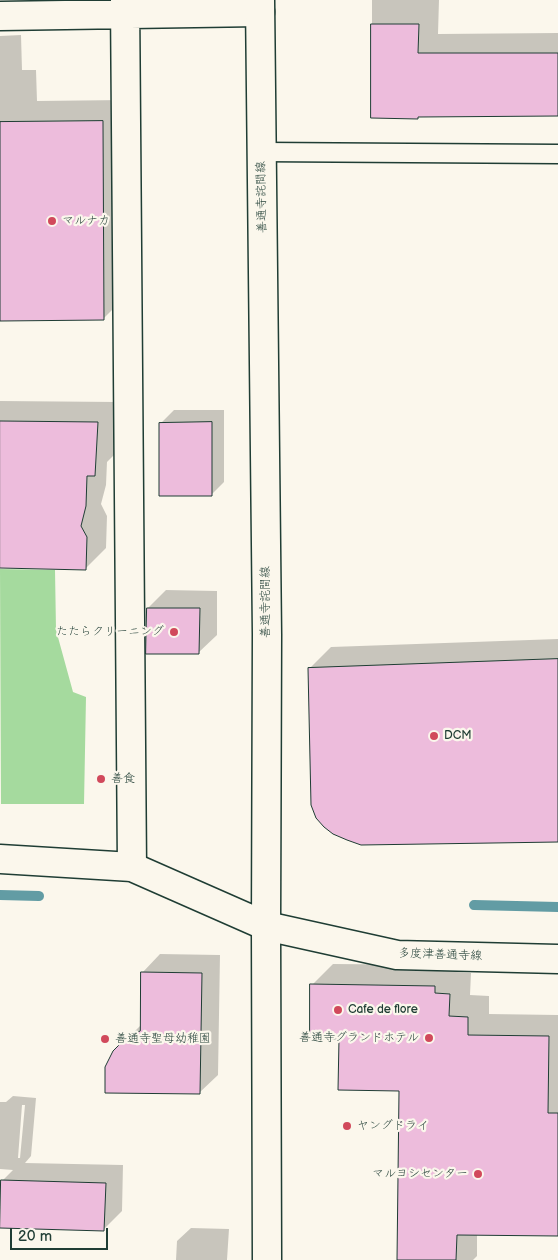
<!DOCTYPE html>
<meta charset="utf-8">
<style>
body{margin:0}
#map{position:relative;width:558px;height:1260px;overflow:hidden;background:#fbf7ec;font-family:"Balsamiq Sans",sans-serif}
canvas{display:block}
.scale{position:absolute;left:10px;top:1228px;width:98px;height:22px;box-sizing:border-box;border:2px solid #1f3d34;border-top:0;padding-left:6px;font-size:15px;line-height:18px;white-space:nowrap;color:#1f3d34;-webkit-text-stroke:4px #fbf7ec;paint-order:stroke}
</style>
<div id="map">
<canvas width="558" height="1260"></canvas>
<div class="scale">20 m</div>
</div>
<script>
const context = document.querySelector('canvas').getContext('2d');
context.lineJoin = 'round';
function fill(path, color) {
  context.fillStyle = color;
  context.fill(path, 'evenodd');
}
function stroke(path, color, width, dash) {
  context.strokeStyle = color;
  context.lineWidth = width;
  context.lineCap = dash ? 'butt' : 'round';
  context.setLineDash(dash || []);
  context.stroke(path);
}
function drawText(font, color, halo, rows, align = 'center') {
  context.font = font + ' "Balsamiq Sans","Klee One",sans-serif';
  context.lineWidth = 4.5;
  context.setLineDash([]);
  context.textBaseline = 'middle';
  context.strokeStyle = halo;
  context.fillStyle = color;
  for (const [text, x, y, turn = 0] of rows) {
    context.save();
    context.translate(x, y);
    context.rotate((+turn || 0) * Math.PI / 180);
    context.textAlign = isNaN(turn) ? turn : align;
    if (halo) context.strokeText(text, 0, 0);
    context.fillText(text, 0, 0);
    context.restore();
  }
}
fill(new Path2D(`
 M 0,569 L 55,570 L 56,630 L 73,692 L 86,697 L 84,804 L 1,804 Z`), '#a5da9e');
fill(new Path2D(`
 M 372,0 L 439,0 L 438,34 L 558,33 L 558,115 L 372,117 Z
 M 21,35 L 22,70 L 36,70 L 37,101 L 123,100 L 124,298 L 103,319 L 0,319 L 0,36 Z
 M 0,401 L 118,402 L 115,454 L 107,462 L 106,485 L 101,504 L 107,516 L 106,548 L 85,569 L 0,567 Z
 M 174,410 L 224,410 L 224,482 L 211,495 L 161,423 Z
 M 166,590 L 217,591 L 217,635 L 198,653 L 148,608 Z
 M 558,639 L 558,841 L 309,669 L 331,647 Z
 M 160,954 L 220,955 L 218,1075 L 199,1093 L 114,1052 L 141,1025 L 142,973 Z
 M 333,964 L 456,965 L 456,972 L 471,973 L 470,995 L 489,996 L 489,1014 L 558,1015 L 558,1234 L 477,1234 L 477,1256 L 473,1260 L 398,1260 L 400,1089 L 340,1038 L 312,985 Z
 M 13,1096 L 36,1098 L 31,1156 L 25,1163 L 123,1165 L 122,1211 L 104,1229 L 2,1181 L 13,1170 L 0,1169 L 0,1102 L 6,1102 ZM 22,1105 L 25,1105 L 20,1158 L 18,1158 Z
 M 191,1228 L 229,1229 L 227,1260 L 176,1260 L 177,1241 Z`), '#0003');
stroke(new Path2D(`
 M 0,895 L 39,896
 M 474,905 L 558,907`), '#629ca4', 10);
const building = new Path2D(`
 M 371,24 L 419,24 L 418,53 L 558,53 L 558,116 L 418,117 L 418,119 L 371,118 Z
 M 103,121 L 104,320 L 0,321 L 0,122 Z
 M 0,421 L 98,422 L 95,476 L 87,476 L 86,506 L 81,526 L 87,537 L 86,570 L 0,568 Z
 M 212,422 L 212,496 L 159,496 L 159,423 Z
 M 147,608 L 200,608 L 199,654 L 146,654 Z
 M 558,659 L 558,842 L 361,845 L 347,840 L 333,834 L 324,827 L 316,818 L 311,805 L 308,668 Z
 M 141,972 L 202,973 L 200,1094 L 105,1093 L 105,1067 L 113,1051 L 124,1040 L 140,1031 Z
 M 310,984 L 435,986 L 435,993 L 450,994 L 449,1016 L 468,1017 L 468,1035 L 549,1036 L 548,1113 L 558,1113 L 558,1236 L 457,1235 L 456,1260 L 397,1260 L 399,1091 L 338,1090 L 339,1039 L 310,1039 Z
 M 1,1180 L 106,1183 L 104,1231 L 0,1228 Z`);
fill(building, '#edbcdc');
stroke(building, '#1f3d34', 1);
const service = new Path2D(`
 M 262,152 L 558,154`);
const minor = new Path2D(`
 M 125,0 L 132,867
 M 0,16 L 260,12`);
const tertiary = new Path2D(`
 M 266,926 L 267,1260`);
const secondary = new Path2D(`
 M 266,926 L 397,955 L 558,959`);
const primary = new Path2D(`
 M 0,859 L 132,867 L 266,926 L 267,634 L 260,0`);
stroke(service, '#1f3d34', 21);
stroke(minor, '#1f3d34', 31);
stroke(tertiary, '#1f3d34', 31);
stroke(secondary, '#1f3d34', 31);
stroke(primary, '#1f3d34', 31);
stroke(service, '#fbf7ec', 18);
stroke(minor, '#fbf7ec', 28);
stroke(tertiary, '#fbf7ec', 28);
stroke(secondary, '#fbf7ec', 28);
stroke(primary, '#fbf7ec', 28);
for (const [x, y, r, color] of [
 [52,221,5,"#d1495b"],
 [174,632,5,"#d1495b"],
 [434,736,5,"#d1495b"],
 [101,779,5,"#d1495b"],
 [338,1010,5,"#d1495b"],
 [429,1038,5,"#d1495b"],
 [105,1039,5,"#d1495b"],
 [347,1126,5,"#d1495b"],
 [478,1174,5,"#d1495b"]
]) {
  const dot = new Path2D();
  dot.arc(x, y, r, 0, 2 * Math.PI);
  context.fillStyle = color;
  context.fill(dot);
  stroke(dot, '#fbf7ec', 2);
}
drawText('12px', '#1f3d34', '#fbf7ec', [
 ["善通寺詫間線",262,197,-91],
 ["善通寺詫間線",266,602,-90],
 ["多度津善通寺線",440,955,2]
]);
drawText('12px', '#1f3d34', '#fbf7ec', [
 ["マルナカ",62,221],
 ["たたらクリーニング",164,632,"right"],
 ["DCM",444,736],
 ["善食",111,779],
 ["Cafe de flore",348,1010],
 ["善通寺グランドホテル",419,1038,"right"],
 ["善通寺聖母幼稚園",115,1039],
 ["ヤングドライ",357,1126],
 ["マルヨシセンター",468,1174,"right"]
], 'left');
</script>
